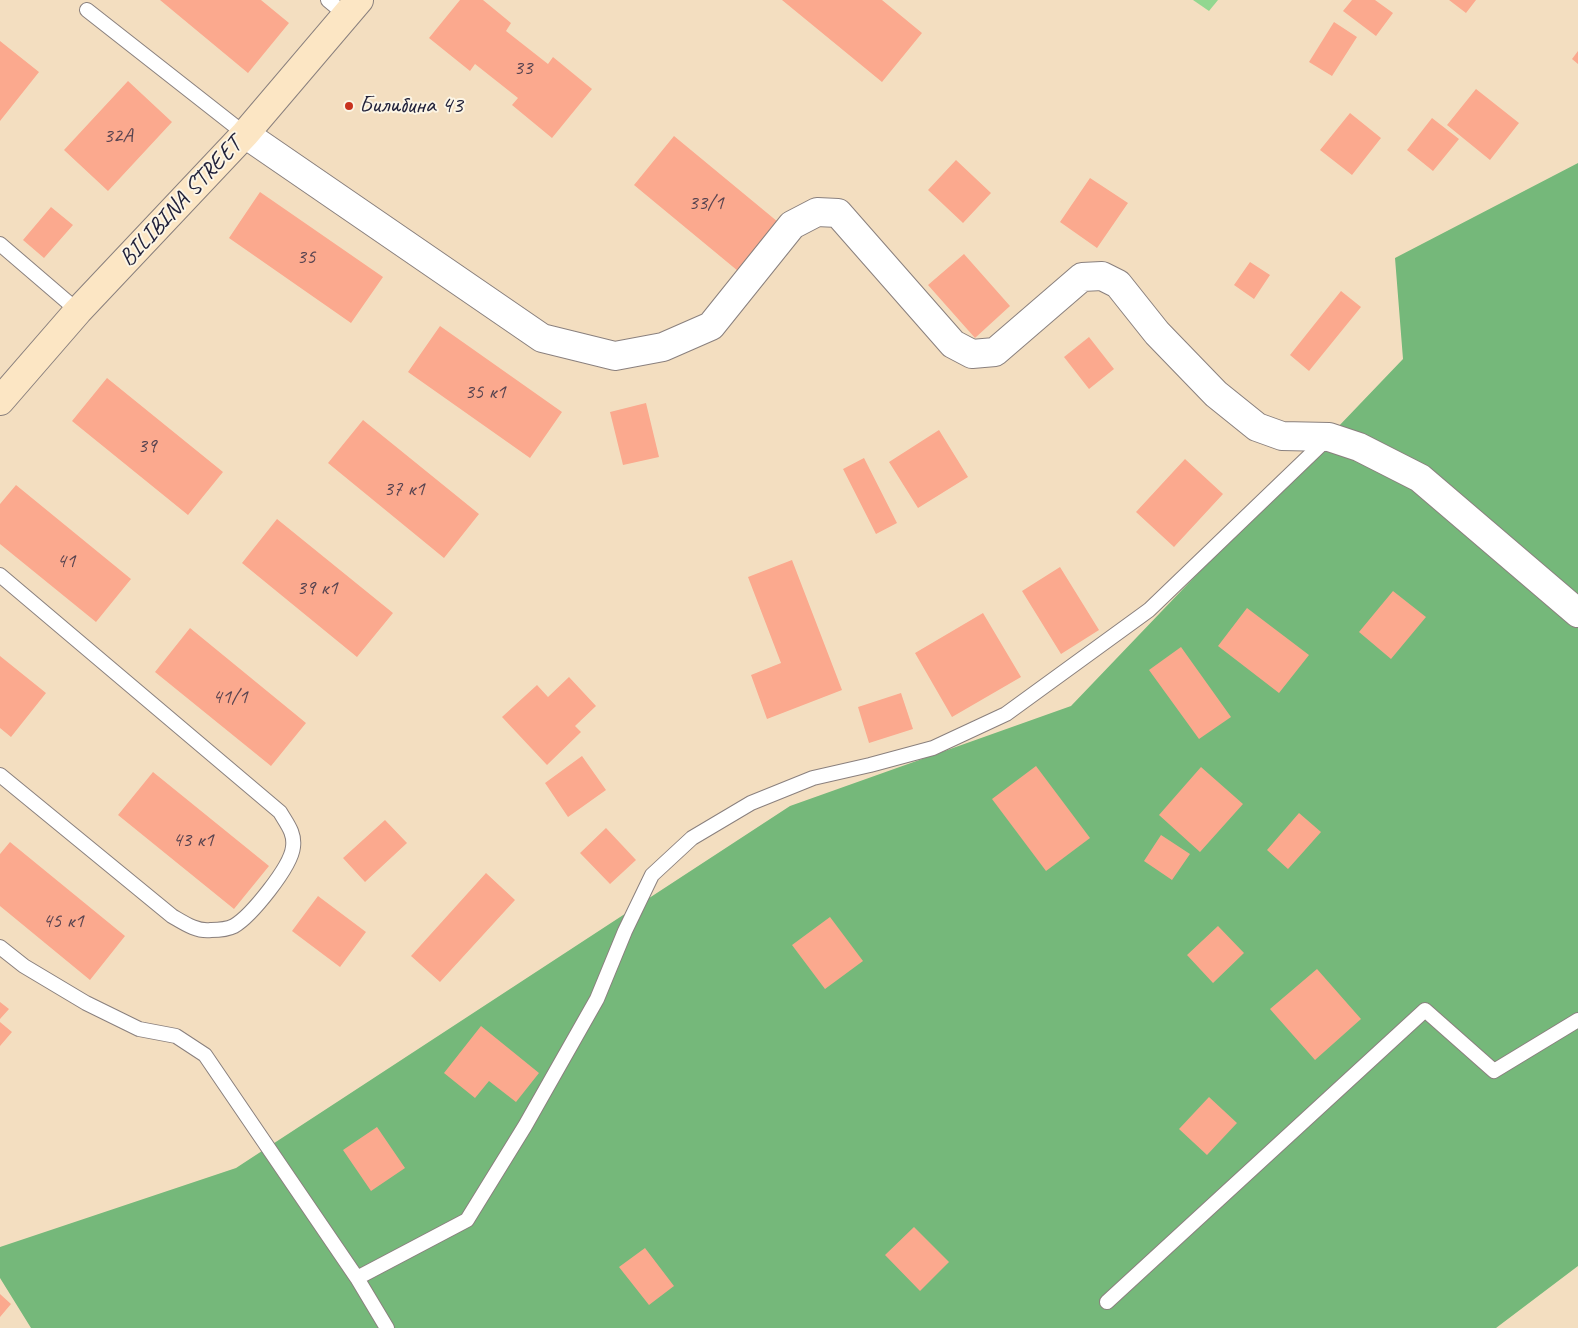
<!DOCTYPE html>
<meta charset="utf-8">
<style>
body{margin:0}
canvas{display:block;background:#f3dec0}
</style>
<canvas width="1578" height="1328"></canvas>
<script>
const context = document.querySelector('canvas').getContext('2d');
context.lineJoin = 'round';
function fill(path, color) {
  context.fillStyle = color;
  context.fill(path, 'evenodd');
}
function stroke(path, color, width, dash) {
  context.strokeStyle = color;
  context.lineWidth = width;
  context.lineCap = dash ? 'butt' : 'round';
  context.setLineDash(dash || []);
  context.stroke(path);
}
function drawText(font, color, halo, rows, align = 'center') {
  context.font = font + ' Caveat,sans-serif';
  context.lineWidth = 4;
  context.setLineDash([]);
  context.textBaseline = 'middle';
  context.strokeStyle = halo;
  context.fillStyle = color;
  for (const [text, x, y, turn = 0] of rows) {
    context.save();
    context.translate(x, y);
    context.rotate((+turn || 0) * Math.PI / 180);
    context.textAlign = isNaN(turn) ? turn : align;
    if (halo) context.strokeText(text, 0, 0);
    context.fillText(text, 0, 0);
    context.restore();
  }
}
fill(new Path2D(`
 M 1193,0 L 1218,0 L 1209,11 Z`), '#92d790');
fill(new Path2D(`
 M 1578,163 L 1578,1266 L 1496,1328 L 31,1328 L 0,1278 L 0,1247 L 236,1168 L 790,806 L 1071,706 L 1403,359 L 1395,258 Z`), '#75b87a');
fill(new Path2D(`
 M 160,0 L 261,0 L 289,23 L 248,73 Z
 M 460,0 L 483,0 L 511,23 L 506,31 L 548,64 L 553,57 L 592,89 L 552,138 L 512,105 L 518,98 L 475,64 L 470,71 L 429,38 Z
 M 782,0 L 882,0 L 922,33 L 882,82 Z
 M 1352,0 L 1375,0 L 1393,13 L 1376,36 L 1343,11 Z
 M 1449,0 L 1476,0 L 1466,13 Z
 M 1334,22 L 1357,37 L 1332,76 L 1309,62 Z
 M 0,41 L 39,72 L 0,121 Z
 M 1578,51 L 1578,64 L 1572,59 Z
 M 128,81 L 172,122 L 108,191 L 64,150 Z
 M 1476,89 L 1519,123 L 1490,160 L 1447,125 Z
 M 1350,113 L 1381,138 L 1352,175 L 1320,150 Z
 M 1432,118 L 1459,139 L 1433,171 L 1407,150 Z
 M 674,136 L 778,222 L 738,271 L 634,185 Z
 M 956,160 L 991,193 L 963,223 L 928,190 Z
 M 1090,178 L 1128,203 L 1097,248 L 1060,222 Z
 M 260,192 L 383,277 L 351,323 L 229,238 Z
 M 51,207 L 73,225 L 44,258 L 23,240 Z
 M 964,254 L 1010,306 L 975,338 L 928,285 Z
 M 1250,262 L 1270,275 L 1254,299 L 1234,285 Z
 M 1341,291 L 1361,307 L 1309,371 L 1290,355 Z
 M 440,326 L 562,412 L 530,458 L 408,372 Z
 M 1089,337 L 1114,369 L 1089,389 L 1064,357 Z
 M 107,378 L 223,472 L 188,515 L 72,421 Z
 M 646,403 L 659,457 L 623,465 L 610,412 Z
 M 363,420 L 479,514 L 444,558 L 328,463 Z
 M 939,430 L 968,477 L 918,508 L 889,462 Z
 M 864,458 L 897,523 L 876,534 L 843,469 Z
 M 1185,459 L 1223,494 L 1174,547 L 1136,512 Z
 M 16,485 L 131,579 L 96,622 L 0,544 L 0,504 Z
 M 277,519 L 393,613 L 357,657 L 242,563 Z
 M 792,560 L 842,690 L 767,719 L 751,675 L 781,663 L 748,577 Z
 M 1060,567 L 1099,630 L 1061,654 L 1022,591 Z
 M 1393,591 L 1426,617 L 1391,659 L 1359,632 Z
 M 1247,608 L 1309,655 L 1279,693 L 1218,646 Z
 M 983,613 L 1021,677 L 952,717 L 915,653 Z
 M 190,628 L 306,723 L 271,766 L 155,672 Z
 M 1181,647 L 1231,717 L 1199,739 L 1149,670 Z
 M 0,656 L 46,693 L 11,737 L 0,728 Z
 M 569,677 L 596,706 L 575,726 L 581,732 L 547,765 L 502,717 L 537,685 L 548,697 Z
 M 901,693 L 913,729 L 869,743 L 858,707 Z
 M 582,756 L 606,790 L 568,817 L 545,783 Z
 M 1036,766 L 1090,838 L 1046,871 L 992,799 Z
 M 1201,767 L 1243,804 L 1200,852 L 1159,815 Z
 M 153,772 L 269,866 L 234,909 L 118,815 Z
 M 1299,813 L 1321,832 L 1288,869 L 1267,850 Z
 M 385,820 L 407,843 L 365,882 L 343,858 Z
 M 606,828 L 636,860 L 610,884 L 580,853 Z
 M 1161,835 L 1190,854 L 1172,880 L 1144,861 Z
 M 10,842 L 125,936 L 90,980 L 0,906 L 0,854 Z
 M 486,873 L 515,900 L 440,982 L 411,956 Z
 M 318,896 L 366,932 L 340,967 L 292,931 Z
 M 830,917 L 863,961 L 825,989 L 792,945 Z
 M 1218,926 L 1244,953 L 1213,983 L 1187,955 Z
 M 1317,969 L 1361,1019 L 1315,1060 L 1270,1009 Z
 M 0,1002 L 9,1009 L 0,1019 Z
 M 0,1022 L 12,1032 L 0,1046 Z
 M 481,1026 L 539,1073 L 516,1102 L 489,1081 L 475,1098 L 444,1073 Z
 M 1209,1097 L 1237,1123 L 1207,1155 L 1179,1129 Z
 M 377,1127 L 405,1168 L 371,1191 L 343,1150 Z
 M 914,1227 L 949,1262 L 920,1291 L 885,1255 Z
 M 645,1248 L 674,1286 L 649,1305 L 619,1267 Z
 M 0,1294 L 11,1304 L 0,1317 Z`), '#fba98e');
const service = new Path2D(`
 M 328,0 L 346,15
 M 87,10 L 245,134
 M 0,244 L 78,311
 M 0,575 L 280,812 C 287,824 295,833 293,847 C 291,867 251,916 234,926 C 228,929 217,930 211,930 C 197,932 184,923 172,916 L 0,775
 M 0,947 L 24,966 L 86,1003 L 139,1029 L 176,1036 L 205,1055 L 357,1278 L 387,1328
 M 357,1278 L 467,1220 L 525,1126 L 597,999 L 625,931 L 652,875 L 692,838 L 751,803 L 813,778 L 870,765 L 933,748 L 1006,714 L 1149,610 L 1329,437
 M 1107,1302 L 1425,1010 L 1494,1071 L 1578,1020`);
const minor = new Path2D(`
 M 245,134 L 542,338 L 615,356 L 663,347 L 711,326 L 792,225 L 817,212 L 838,213 L 953,344 L 972,354 L 995,352 L 1082,277 L 1102,276 L 1118,284 L 1157,333 L 1216,394 L 1257,427 L 1282,436 L 1329,437 L 1359,447 L 1420,478 L 1578,613`);
const secondary = new Path2D(`
 M 0,401 L 78,311 L 245,134 L 359,0`);
stroke(service, '#8a807e', 16);
stroke(minor, '#8a807e', 30);
stroke(secondary, '#8a807e', 30);
stroke(service, '#fff', 14);
stroke(minor, '#fff', 28);
stroke(secondary, '#fce6c4', 28);
for (const [x, y, r, color] of [
 [349,106,5,"#c8321e"]
]) {
  const dot = new Path2D();
  dot.arc(x, y, r, 0, 2 * Math.PI);
  context.fillStyle = color;
  context.fill(dot);
  stroke(dot, '#fcf5e5', 2);
}
drawText('21px', '#584450', null, [
 ["33",523,68],
 ["32А",118,136],
 ["33/1",706,203],
 ["35",306,257],
 ["35 к1",485,392],
 ["39",147,446],
 ["37 к1",404,489],
 ["41",66,561],
 ["39 к1",317,588],
 ["41/1",230,697],
 ["43 к1",193,840],
 ["45 к1",63,921]
]);
drawText('24px', '#22223b', '#fcf5e5', [
 ["Билибина 43",359,106]
], 'left');
drawText('24px', '#22223b', '#fcf5e5', [
 ["BILIBINA STREET",181,202,-47]
]);
</script>
